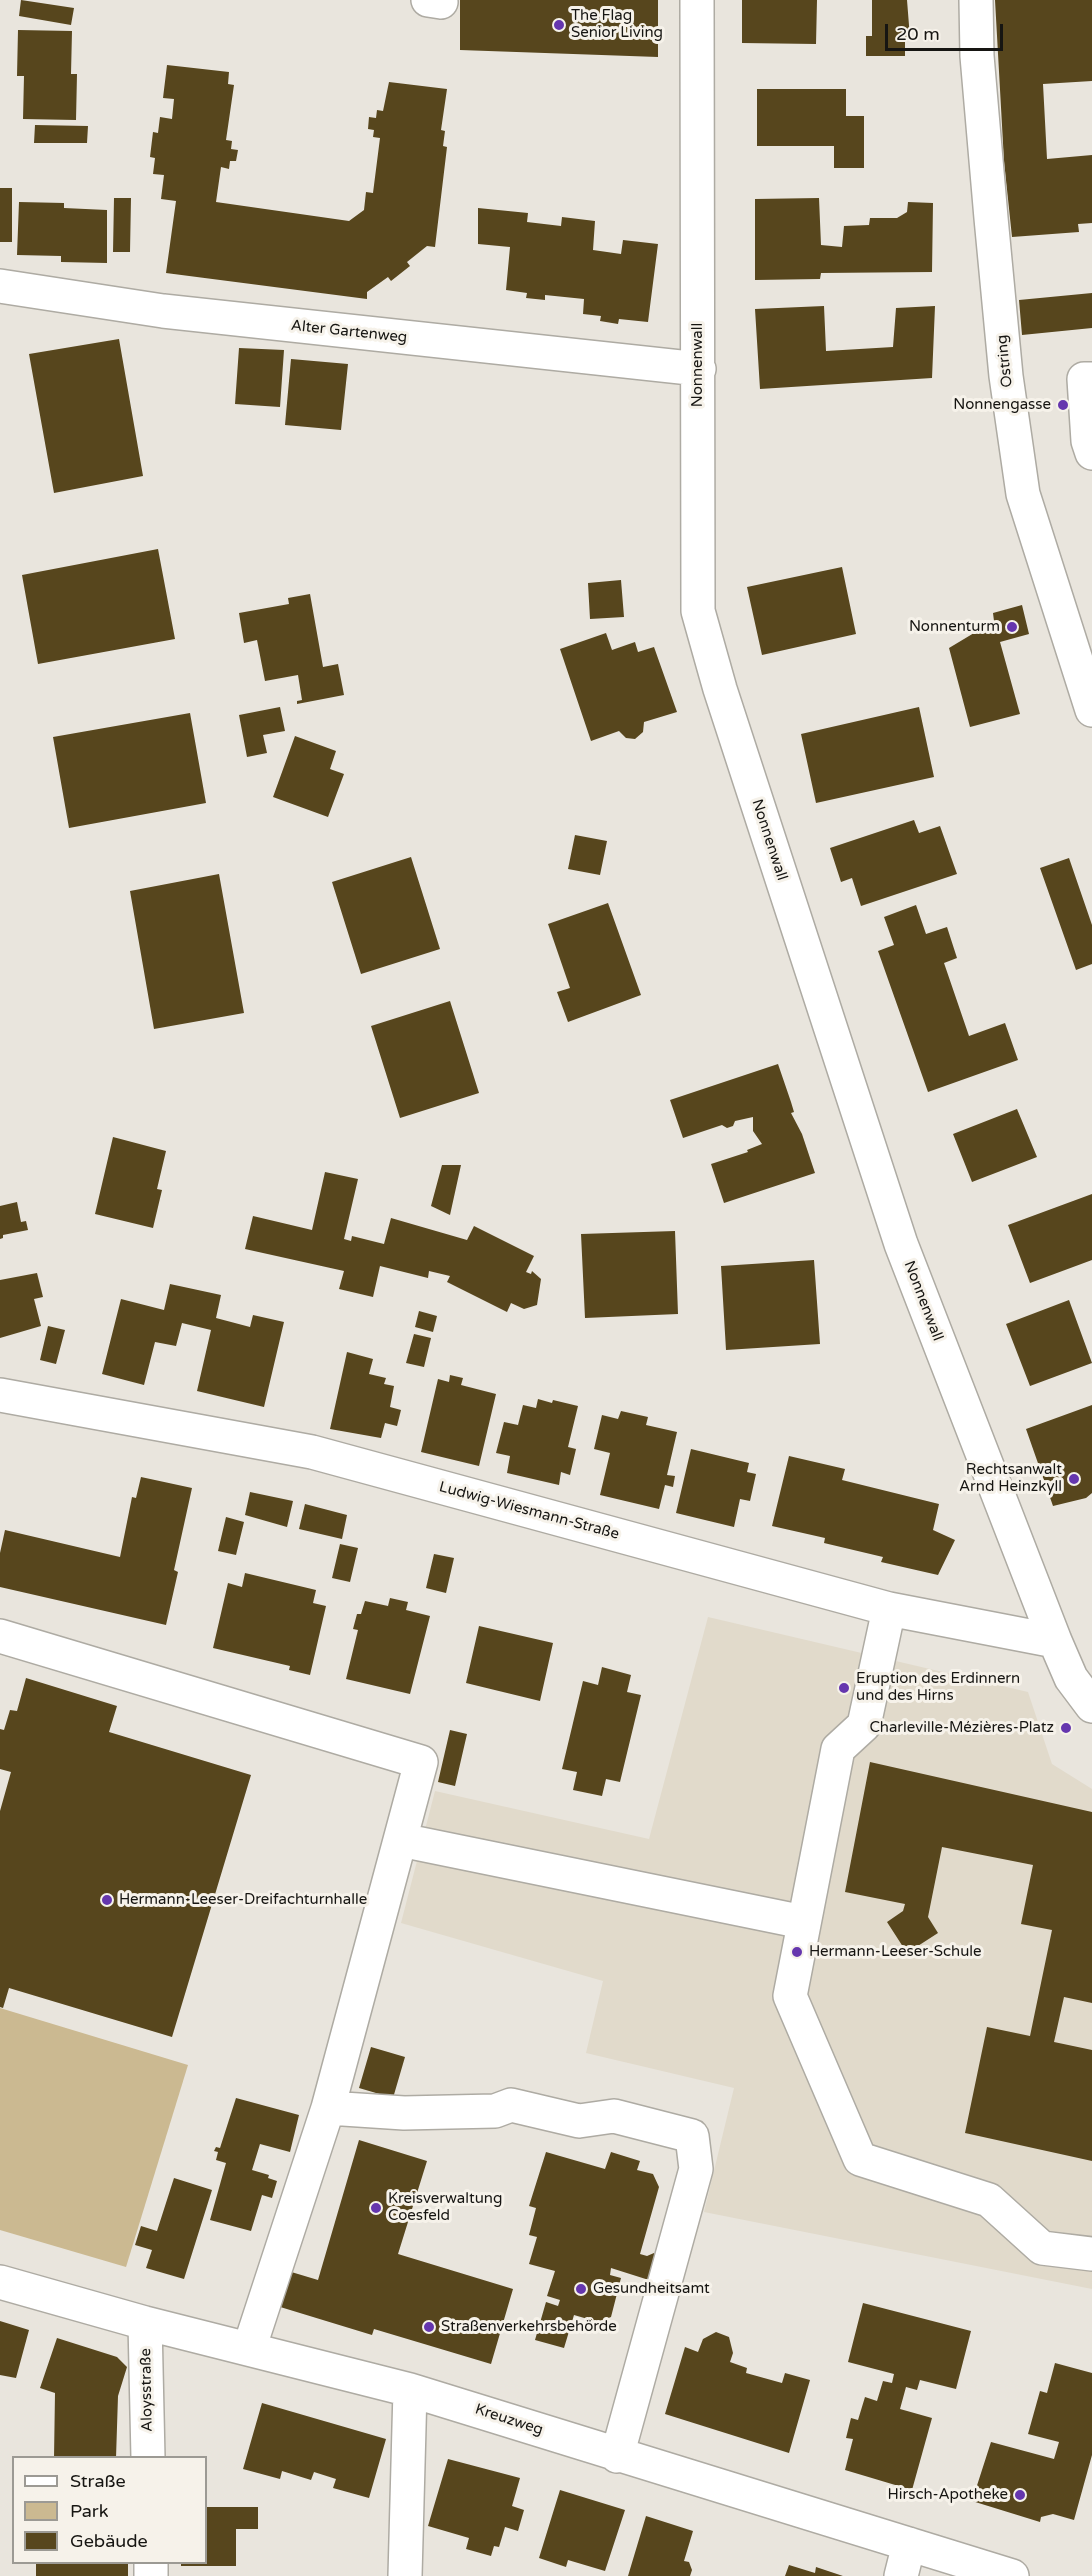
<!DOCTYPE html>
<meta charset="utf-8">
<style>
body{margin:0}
#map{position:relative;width:1092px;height:2576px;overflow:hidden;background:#e9e5dd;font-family:"Varela Round",sans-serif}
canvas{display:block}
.legend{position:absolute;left:12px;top:2456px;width:195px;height:108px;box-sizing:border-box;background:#f6f2ea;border:2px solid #9c9a94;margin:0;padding:8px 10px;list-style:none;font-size:18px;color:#161512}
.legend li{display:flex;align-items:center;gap:12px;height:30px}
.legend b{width:30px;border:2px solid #9c9a94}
.scale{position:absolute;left:885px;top:24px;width:118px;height:27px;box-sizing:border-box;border:3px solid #161512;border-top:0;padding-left:8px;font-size:18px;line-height:21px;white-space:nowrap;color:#161512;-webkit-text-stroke:4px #f6f2ea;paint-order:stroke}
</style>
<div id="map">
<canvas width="1092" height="2576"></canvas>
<ul class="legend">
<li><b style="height:8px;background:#fff"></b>Straße</li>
<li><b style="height:16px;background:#cbb991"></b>Park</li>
<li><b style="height:16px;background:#57461d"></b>Gebäude</li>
</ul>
<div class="scale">20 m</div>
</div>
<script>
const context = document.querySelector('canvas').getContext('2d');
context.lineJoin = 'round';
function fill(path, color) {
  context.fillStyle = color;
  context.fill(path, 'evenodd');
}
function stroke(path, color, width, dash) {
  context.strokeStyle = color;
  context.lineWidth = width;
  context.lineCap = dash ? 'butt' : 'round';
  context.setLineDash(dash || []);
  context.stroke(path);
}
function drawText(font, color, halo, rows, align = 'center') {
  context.font = font + ' "Varela Round",sans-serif';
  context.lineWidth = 6;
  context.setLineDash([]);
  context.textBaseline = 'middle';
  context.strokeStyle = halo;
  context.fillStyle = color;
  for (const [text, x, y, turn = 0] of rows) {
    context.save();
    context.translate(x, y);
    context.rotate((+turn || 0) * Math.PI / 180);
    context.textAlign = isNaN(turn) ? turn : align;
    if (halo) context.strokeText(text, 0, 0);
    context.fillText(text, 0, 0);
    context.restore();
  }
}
fill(new Path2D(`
 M 708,1617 L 1028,1692 L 1052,1764 L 1092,1789 L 1092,2289 L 704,2212 L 734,2088 L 586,2053 L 603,1981 L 401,1923 L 435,1791 L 649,1839 Z`), '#e1dacb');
fill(new Path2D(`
 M 0,2008 L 188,2065 L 126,2267 L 0,2230 Z`), '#cbb991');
fill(new Path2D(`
 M 21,0 L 74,8 L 71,25 L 19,16 Z
 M 460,0 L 658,0 L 658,57 L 460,50 Z
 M 742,0 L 817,0 L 816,44 L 742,43 Z
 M 872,0 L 907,0 L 910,38 L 905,38 L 905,56 L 866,56 L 866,36 L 872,36 Z
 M 995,0 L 1092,0 L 1092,81 L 1043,84 L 1047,159 L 1092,155 L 1092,223 L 1078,224 L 1079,232 L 1012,237 L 1004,161 Z
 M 18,30 L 72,31 L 71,74 L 77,74 L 76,120 L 23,119 L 24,76 L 17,76 Z
 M 167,65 L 229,72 L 228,84 L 234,85 L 226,140 L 232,141 L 231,149 L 238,150 L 236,161 L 230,161 L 229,169 L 221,167 L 216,202 L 349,221 L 364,210 L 366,192 L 373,193 L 380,138 L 373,137 L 374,130 L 368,129 L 369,117 L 376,118 L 377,110 L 383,111 L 389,82 L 447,89 L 441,130 L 445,131 L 443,146 L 447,147 L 435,247 L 427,246 L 407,262 L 410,266 L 391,281 L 388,277 L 367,292 L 367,299 L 166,273 L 176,201 L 161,199 L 164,175 L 153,174 L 155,158 L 150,157 L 153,132 L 158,133 L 160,117 L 172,119 L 174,99 L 163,98 Z
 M 757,89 L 846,89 L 846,116 L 864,116 L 864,168 L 834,168 L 834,146 L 757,146 Z
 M 35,125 L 88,126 L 87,143 L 34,143 Z
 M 0,188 L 12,188 L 12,242 L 0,242 Z
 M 114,198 L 131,198 L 130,252 L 113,252 Z
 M 819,198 L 821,245 L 842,247 L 844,226 L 869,225 L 870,218 L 897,218 L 907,212 L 908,202 L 933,203 L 932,272 L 821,273 L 820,279 L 755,280 L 755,199 Z
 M 19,202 L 64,203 L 64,208 L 107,210 L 107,263 L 61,262 L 61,256 L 17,255 Z
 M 478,208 L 528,213 L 527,222 L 561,226 L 562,217 L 595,221 L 593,250 L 621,254 L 623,240 L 658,244 L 648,322 L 619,319 L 618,324 L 600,321 L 601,316 L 583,314 L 584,299 L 545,295 L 545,300 L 526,298 L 527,293 L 506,290 L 510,247 L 478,244 Z
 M 1092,293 L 1092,328 L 1022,335 L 1019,300 Z
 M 824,306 L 826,351 L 893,347 L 896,308 L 935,306 L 932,378 L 760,389 L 755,309 Z
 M 119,339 L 143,476 L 54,493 L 29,354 Z
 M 239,348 L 284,350 L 280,407 L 235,404 Z
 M 291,359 L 348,364 L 341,430 L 285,425 Z
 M 158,549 L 175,639 L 38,664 L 22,575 Z
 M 842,567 L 856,634 L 762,655 L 747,587 Z
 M 621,580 L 624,617 L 590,619 L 588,583 Z
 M 310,594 L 323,667 L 338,664 L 344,695 L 297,704 L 297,701 L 302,700 L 298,675 L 265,681 L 257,640 L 244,643 L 239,613 L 289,604 L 288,598 Z
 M 1022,605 L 1029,634 L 1000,642 L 1020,714 L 970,727 L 949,648 L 994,621 L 993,613 Z
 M 606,633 L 612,650 L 635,642 L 638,652 L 654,647 L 677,712 L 644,722 L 643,732 L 635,739 L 626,738 L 619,731 L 591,741 L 560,649 Z
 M 280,707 L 285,731 L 263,735 L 267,753 L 247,757 L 239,715 Z
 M 919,707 L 934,777 L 816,803 L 801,734 Z
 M 190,713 L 206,803 L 69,828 L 53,737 Z
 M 295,736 L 336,751 L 330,769 L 344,774 L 328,817 L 273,797 Z
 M 914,820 L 919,833 L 940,826 L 957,874 L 861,906 L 852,878 L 841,882 L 830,848 Z
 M 575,835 L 607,841 L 600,875 L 568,869 Z
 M 411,857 L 440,949 L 361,974 L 332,882 Z
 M 1069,858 L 1092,925 L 1092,964 L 1076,970 L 1040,868 Z
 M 219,874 L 244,1013 L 154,1029 L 130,891 Z
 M 608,903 L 641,995 L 568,1022 L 557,992 L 570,988 L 548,924 Z
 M 916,905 L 926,934 L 947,927 L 957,958 L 944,963 L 969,1036 L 1005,1023 L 1018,1060 L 928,1092 L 878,951 L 894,945 L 884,917 Z
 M 450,1001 L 479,1093 L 400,1118 L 371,1026 Z
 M 778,1064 L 791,1102 L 794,1112 L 791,1113 L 802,1134 L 815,1173 L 724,1203 L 711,1164 L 748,1152 L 747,1150 L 762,1144 L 753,1131 L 753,1117 L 735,1121 L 733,1126 L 727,1128 L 722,1125 L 683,1138 L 670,1100 Z
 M 1017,1109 L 1037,1157 L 972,1182 L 953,1134 Z
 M 113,1137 L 166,1151 L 157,1189 L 162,1190 L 153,1228 L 95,1214 Z
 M 442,1165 L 461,1165 L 450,1215 L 431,1206 Z
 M 325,1172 L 358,1179 L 344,1239 L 351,1241 L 352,1236 L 384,1244 L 391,1218 L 467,1240 L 474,1226 L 534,1256 L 526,1272 L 531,1274 L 532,1271 L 541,1279 L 537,1305 L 524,1309 L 511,1303 L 507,1312 L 447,1282 L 450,1276 L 429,1271 L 428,1278 L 380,1266 L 373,1297 L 339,1289 L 344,1271 L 245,1249 L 253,1216 L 312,1230 Z
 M 1092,1194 L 1092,1260 L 1030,1283 L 1008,1225 Z
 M 17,1202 L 21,1222 L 26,1221 L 28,1230 L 3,1235 L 3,1238 L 0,1239 L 0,1206 Z
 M 675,1231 L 678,1314 L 585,1318 L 581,1234 Z
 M 814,1260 L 820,1344 L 726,1350 L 721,1266 Z
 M 37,1273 L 43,1297 L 34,1299 L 41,1326 L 0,1338 L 0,1280 Z
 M 170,1284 L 221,1295 L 216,1318 L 250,1327 L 253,1315 L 284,1322 L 264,1407 L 197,1391 L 211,1330 L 182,1323 L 176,1346 L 155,1342 L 144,1385 L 102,1374 L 121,1299 L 164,1310 Z
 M 1069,1300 L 1092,1363 L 1030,1386 L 1006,1324 Z
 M 419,1311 L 437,1316 L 433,1332 L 415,1327 Z
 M 48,1326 L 65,1330 L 56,1364 L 40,1360 Z
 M 414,1334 L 431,1338 L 424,1367 L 406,1363 Z
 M 347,1352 L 373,1359 L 369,1374 L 386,1378 L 384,1384 L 394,1386 L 390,1407 L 401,1410 L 397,1426 L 385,1423 L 381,1438 L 330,1429 Z
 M 450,1375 L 463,1378 L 461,1385 L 496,1394 L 479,1466 L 421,1452 L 438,1379 L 449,1382 Z
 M 538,1399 L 552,1403 L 553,1400 L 578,1406 L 568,1447 L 576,1449 L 570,1475 L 561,1472 L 559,1485 L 507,1473 L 510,1456 L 496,1453 L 504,1422 L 518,1425 L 523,1405 L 536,1408 Z
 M 1092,1405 L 1092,1493 L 1086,1498 L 1053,1506 L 1026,1429 Z
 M 621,1411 L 648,1417 L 646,1425 L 677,1432 L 667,1475 L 675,1476 L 673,1487 L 665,1485 L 659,1509 L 600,1495 L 610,1453 L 594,1449 L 602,1415 L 618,1419 Z
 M 691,1449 L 749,1463 L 747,1472 L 756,1474 L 750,1501 L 740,1499 L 734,1527 L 676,1513 Z
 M 789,1456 L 845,1469 L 842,1480 L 939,1504 L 933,1530 L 955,1540 L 938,1575 L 881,1562 L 883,1557 L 824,1543 L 825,1538 L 772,1526 Z
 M 141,1477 L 192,1488 L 174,1570 L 178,1572 L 166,1625 L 0,1587 L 0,1553 L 5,1530 L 120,1557 L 132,1497 L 136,1498 Z
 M 250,1492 L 293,1501 L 287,1527 L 245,1515 Z
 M 305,1504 L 347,1515 L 342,1539 L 299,1529 Z
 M 226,1517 L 244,1522 L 236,1555 L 218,1551 Z
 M 340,1544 L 358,1548 L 350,1582 L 332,1578 Z
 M 434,1554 L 454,1558 L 446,1593 L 426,1588 Z
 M 245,1573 L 316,1590 L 313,1603 L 326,1606 L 310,1675 L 289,1670 L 290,1666 L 213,1648 L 228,1583 L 242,1587 Z
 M 390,1598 L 408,1602 L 406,1610 L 430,1616 L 410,1694 L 346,1679 L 358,1630 L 353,1629 L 357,1614 L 361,1614 L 365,1601 L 388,1606 Z
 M 479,1626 L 553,1643 L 540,1701 L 466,1683 Z
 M 602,1667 L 631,1675 L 627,1692 L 641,1695 L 620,1782 L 606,1779 L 602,1796 L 573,1790 L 577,1772 L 562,1769 L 583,1681 L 598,1685 Z
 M 26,1678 L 117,1706 L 109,1732 L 251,1775 L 172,2037 L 9,1988 L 3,2008 L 0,2007 L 0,1811 L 11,1772 L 0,1769 L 0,1729 L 4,1730 L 10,1710 L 17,1711 Z
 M 450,1730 L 467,1734 L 455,1786 L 438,1782 Z
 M 870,1762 L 1092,1812 L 1092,2003 L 1064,1997 L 1054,2042 L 1092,2050 L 1092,2161 L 965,2133 L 987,2027 L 1030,2036 L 1052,1930 L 1021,1924 L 1033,1865 L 942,1847 L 928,1917 L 938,1933 L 907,1953 L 887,1922 L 903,1911 L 905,1904 L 845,1892 Z
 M 371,2047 L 405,2057 L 393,2098 L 359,2088 Z
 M 236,2098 L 299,2115 L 290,2152 L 260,2144 L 252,2170 L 269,2175 L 268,2178 L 277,2181 L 272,2198 L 262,2195 L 251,2231 L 210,2220 L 226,2163 L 216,2160 L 218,2152 L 214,2151 L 216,2147 L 220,2148 Z
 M 359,2140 L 427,2161 L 398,2254 L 513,2289 L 491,2364 L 374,2329 L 372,2335 L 277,2306 L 288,2271 L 318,2280 Z
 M 546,2152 L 605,2169 L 611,2152 L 640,2161 L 637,2170 L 653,2174 L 659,2187 L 640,2254 L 647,2256 L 654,2253 L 658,2262 L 652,2281 L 611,2268 L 610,2275 L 621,2278 L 611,2317 L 598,2322 L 574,2315 L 564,2348 L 535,2340 L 546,2302 L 558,2306 L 560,2300 L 547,2296 L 555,2271 L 529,2264 L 537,2237 L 529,2235 L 536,2208 L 529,2206 Z
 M 174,2178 L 212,2190 L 184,2279 L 146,2268 L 152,2250 L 135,2245 L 141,2226 L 157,2231 Z
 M 863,2303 L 971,2331 L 956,2389 L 920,2380 L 917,2390 L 906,2387 L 900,2409 L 932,2418 L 912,2490 L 845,2470 L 853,2439 L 846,2438 L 851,2418 L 858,2420 L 865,2397 L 877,2401 L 883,2381 L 892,2383 L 894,2374 L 848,2362 Z
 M 0,2321 L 29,2330 L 16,2378 L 0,2375 Z
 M 716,2332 L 729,2337 L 733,2353 L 730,2362 L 747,2368 L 746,2373 L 782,2383 L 785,2373 L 810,2380 L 789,2453 L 665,2414 L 685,2347 L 698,2352 L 703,2339 Z
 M 57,2338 L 117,2357 L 127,2367 L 118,2396 L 116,2458 L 54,2458 L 55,2393 L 40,2388 Z
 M 1055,2363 L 1092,2373 L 1092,2455 L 1074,2520 L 1053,2514 L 1041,2517 L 1040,2522 L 972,2501 L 991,2442 L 1054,2459 L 1059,2442 L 1028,2434 L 1040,2391 L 1047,2393 Z
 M 262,2403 L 386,2439 L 369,2498 L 333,2488 L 336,2479 L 314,2472 L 311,2480 L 282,2471 L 280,2479 L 243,2469 Z
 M 448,2459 L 520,2478 L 512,2506 L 524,2510 L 518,2531 L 505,2527 L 499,2547 L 494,2546 L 491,2556 L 466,2549 L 469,2538 L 428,2526 Z
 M 560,2490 L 625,2510 L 605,2571 L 568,2560 L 566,2567 L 539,2558 Z
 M 206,2507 L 258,2507 L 258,2529 L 236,2529 L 236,2566 L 181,2566 L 181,2562 L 206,2562 Z
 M 646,2516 L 693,2531 L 684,2561 L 689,2562 L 692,2570 L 690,2576 L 628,2576 Z
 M 36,2562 L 128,2562 L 128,2576 L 36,2576 Z
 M 789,2565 L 815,2573 L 816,2567 L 843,2576 L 785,2576 Z`), '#57461d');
const minor = new Path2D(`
 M 428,0 L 441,2
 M 697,0 L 698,611 L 720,689 L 901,1244 L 1055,1641 L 1071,1678 L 1092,1706
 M 976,0 L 977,56 L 991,218 L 1006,376 L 1023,494 L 1092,710
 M 0,286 L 163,311 L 699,369
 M 1092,379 L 1084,379 L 1088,441 L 1092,453
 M 0,1395 L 312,1452 L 889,1609 L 1055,1641
 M 889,1609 L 864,1725 L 838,1749 L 790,1996 L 860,2159 L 989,2200 L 1042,2248 L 1092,2254
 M 0,1636 L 421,1762 L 328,2108
 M 401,1840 L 803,1922
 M 0,2282 L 145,2323 L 410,2390 L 1012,2576
 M 145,2323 L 148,2458
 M 249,2349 L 328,2108 L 404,2113 L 495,2111 L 511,2105 L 579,2121 L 614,2116 L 692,2136 L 696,2169 L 617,2456
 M 151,2562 L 151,2576
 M 405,2576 L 410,2390
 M 901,2576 L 909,2544`);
stroke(minor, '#aeaba3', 36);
stroke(minor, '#fff', 33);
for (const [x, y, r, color] of [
 [559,25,6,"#6536ae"],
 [1063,405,6,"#6536ae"],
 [1012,627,6,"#6536ae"],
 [1074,1479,6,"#6536ae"],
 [844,1688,6,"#6536ae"],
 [1066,1728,6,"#6536ae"],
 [107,1900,6,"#6536ae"],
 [797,1952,6,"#6536ae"],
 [376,2208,6,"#6536ae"],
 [581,2289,6,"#6536ae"],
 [429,2327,6,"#6536ae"],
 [1020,2495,6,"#6536ae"]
]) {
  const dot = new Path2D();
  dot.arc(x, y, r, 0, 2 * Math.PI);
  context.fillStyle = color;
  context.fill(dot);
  stroke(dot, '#f6f2ea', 2);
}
drawText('15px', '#161512', '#f6f2ea', [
 ["The Flag",571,16],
 ["Senior Living",571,33],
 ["Nonnengasse",1051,405,"right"],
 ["Nonnenturm",1000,627,"right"],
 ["Rechtsanwalt",1062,1470,"right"],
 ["Arnd Heinzkyll",1062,1487,"right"],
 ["Eruption des Erdinnern",856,1679],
 ["und des Hirns",856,1696],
 ["Charleville-Mézières-Platz",1054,1728,"right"],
 ["Hermann-Leeser-Dreifachturnhalle",119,1900],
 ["Hermann-Leeser-Schule",809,1952],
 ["Kreisverwaltung",388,2199],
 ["Coesfeld",388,2216],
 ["Gesundheitsamt",593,2289],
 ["Straßenverkehrsbehörde",441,2327],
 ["Hirsch-Apotheke",1008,2495,"right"]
], 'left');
drawText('15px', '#161512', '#f6f2ea', [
 ["Alter Gartenweg",349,332,6],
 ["Ostring",1005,361,-96],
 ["Nonnenwall",698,365,-90],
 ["Nonnenwall",769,840,72],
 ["Nonnenwall",923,1301,69],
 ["Ludwig-Wiesmann-Straße",529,1511,15],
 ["Aloysstraße",147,2390,-91],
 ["Kreuzweg",509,2420,18]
]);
</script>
